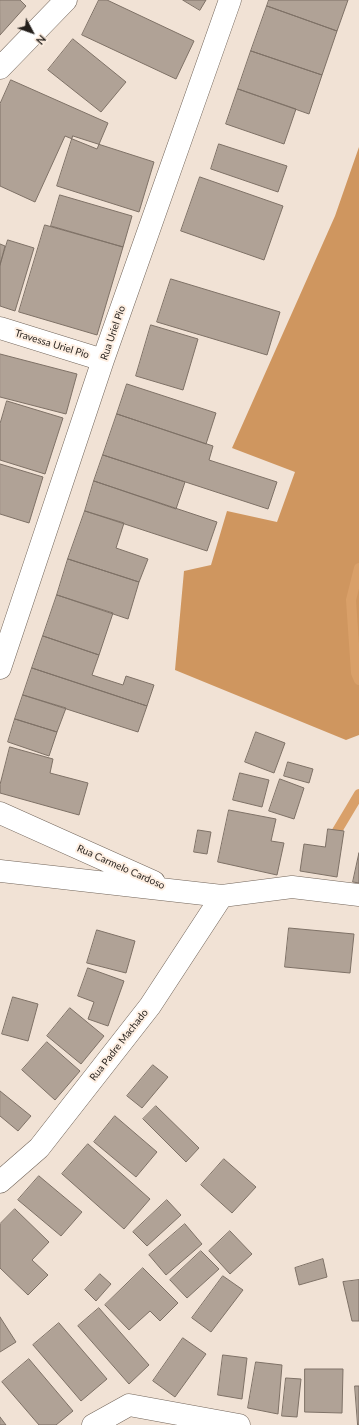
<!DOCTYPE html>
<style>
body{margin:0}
#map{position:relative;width:359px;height:1425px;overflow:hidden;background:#f1e2d5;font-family:Lato,sans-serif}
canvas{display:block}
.north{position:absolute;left:12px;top:12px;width:40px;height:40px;-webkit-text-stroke:3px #feefe2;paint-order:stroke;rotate:131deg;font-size:11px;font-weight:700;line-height:16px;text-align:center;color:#241f1b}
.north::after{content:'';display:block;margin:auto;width:14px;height:18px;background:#241f1b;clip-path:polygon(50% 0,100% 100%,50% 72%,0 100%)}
</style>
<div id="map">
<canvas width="359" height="1425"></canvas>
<div class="north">N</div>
</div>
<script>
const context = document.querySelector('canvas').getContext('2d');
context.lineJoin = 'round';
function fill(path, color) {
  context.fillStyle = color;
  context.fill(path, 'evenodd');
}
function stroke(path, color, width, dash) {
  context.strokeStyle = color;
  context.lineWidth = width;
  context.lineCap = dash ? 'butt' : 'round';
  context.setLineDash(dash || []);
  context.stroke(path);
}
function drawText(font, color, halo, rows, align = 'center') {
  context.font = font + ' Lato,sans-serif';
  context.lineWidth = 4;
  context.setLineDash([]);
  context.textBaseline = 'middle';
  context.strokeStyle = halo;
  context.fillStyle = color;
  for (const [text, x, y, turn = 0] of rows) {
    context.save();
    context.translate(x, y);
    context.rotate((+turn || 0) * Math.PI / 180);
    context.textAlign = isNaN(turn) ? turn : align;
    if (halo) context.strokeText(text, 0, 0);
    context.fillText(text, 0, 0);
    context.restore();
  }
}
fill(new Path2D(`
 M 359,147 L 359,735 L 346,740 L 175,670 L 184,571 L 211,565 L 227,511 L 277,522 L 295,472 L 232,448 L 335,216 Z`), '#cf965f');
stroke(new Path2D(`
 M 359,568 L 351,600 L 356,673 L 359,680
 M 331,841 L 359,794`), '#d9a069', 10);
const building = new Path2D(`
 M 0,0 L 20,0 L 26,6 L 0,35 Z
 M 99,0 L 107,0 L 194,41 L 176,79 L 82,35 Z
 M 183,0 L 206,0 L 200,10 Z
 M 269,0 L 348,0 L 337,31 L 267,6 Z
 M 267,6 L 337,31 L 322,75 L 251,51 Z
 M 73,39 L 126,82 L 101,112 L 48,70 Z
 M 251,51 L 322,75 L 309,114 L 238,89 Z
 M 11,80 L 108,123 L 97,149 L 65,136 L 35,202 L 0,186 L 0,104 Z
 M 238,89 L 296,109 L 284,144 L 226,124 Z
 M 73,136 L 154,162 L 139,212 L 57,186 Z
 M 219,144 L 287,166 L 278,192 L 211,169 Z
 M 200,177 L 283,206 L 264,260 L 181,231 Z
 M 60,195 L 132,216 L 123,247 L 51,226 Z
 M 45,225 L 123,247 L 97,335 L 19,312 Z
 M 8,240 L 34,248 L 15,311 L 0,306 L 0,265 Z
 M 0,244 L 5,246 L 0,265 Z
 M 171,279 L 280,312 L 267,355 L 157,322 Z
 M 151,325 L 198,339 L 183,390 L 136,376 Z
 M 0,354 L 77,374 L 66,414 L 0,397 Z
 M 127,384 L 216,413 L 206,444 L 117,414 Z
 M 7,401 L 63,418 L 45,474 L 0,460 L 0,424 Z
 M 117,414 L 213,446 L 209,460 L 277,482 L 268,509 L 103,455 Z
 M 103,455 L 185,482 L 176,509 L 94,481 Z
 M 0,464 L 43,477 L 29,523 L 0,514 Z
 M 94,481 L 217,522 L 207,551 L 85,511 Z
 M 85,511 L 124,523 L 116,548 L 148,559 L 139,582 L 68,559 Z
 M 68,559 L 139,582 L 128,619 L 57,595 Z
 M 57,595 L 113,613 L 99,655 L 43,636 Z
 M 43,636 L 99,655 L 92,675 L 123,685 L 126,676 L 154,685 L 147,706 L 32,668 Z
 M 32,668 L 147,706 L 138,732 L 23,695 Z
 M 23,695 L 66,708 L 57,732 L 15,719 Z
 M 15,719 L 57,732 L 49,756 L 8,742 Z
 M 256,732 L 285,743 L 274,773 L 245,762 Z
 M 10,747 L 53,759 L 50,773 L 88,783 L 79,815 L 0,793 L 0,785 Z
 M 288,762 L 313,769 L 309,783 L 284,776 Z
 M 240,773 L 269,780 L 262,807 L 233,800 Z
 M 280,779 L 304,788 L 294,819 L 269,811 Z
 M 229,810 L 276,819 L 271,841 L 284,843 L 277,875 L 218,862 Z
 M 328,829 L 344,831 L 337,877 L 300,871 L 304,844 L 325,847 Z
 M 198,830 L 211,832 L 207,854 L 194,852 Z
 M 359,853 L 359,883 L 353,882 Z
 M 289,928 L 354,934 L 350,973 L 285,967 Z
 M 97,930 L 135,941 L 126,973 L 87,963 Z
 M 88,968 L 124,981 L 108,1026 L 88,1019 L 94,1002 L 78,996 Z
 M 13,997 L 38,1004 L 28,1041 L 2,1034 Z
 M 70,1008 L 104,1036 L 81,1064 L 47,1036 Z
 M 47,1042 L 80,1071 L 55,1100 L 22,1070 Z
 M 153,1065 L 168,1077 L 142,1108 L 127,1096 Z
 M 0,1091 L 31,1116 L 18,1131 L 0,1116 Z
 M 156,1106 L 199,1148 L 186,1162 L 143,1119 Z
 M 115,1116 L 157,1152 L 136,1177 L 94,1142 Z
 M 88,1144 L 150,1199 L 124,1229 L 62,1174 Z
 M 224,1159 L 256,1187 L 232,1213 L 201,1185 Z
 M 39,1176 L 82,1212 L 61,1236 L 18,1200 Z
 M 167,1200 L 181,1215 L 147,1246 L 133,1232 Z
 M 15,1209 L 49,1242 L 32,1260 L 48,1275 L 28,1295 L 0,1268 L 0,1224 Z
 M 185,1224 L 202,1244 L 166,1275 L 149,1255 Z
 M 230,1231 L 252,1254 L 230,1274 L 209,1251 Z
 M 201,1251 L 219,1269 L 187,1298 L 170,1280 Z
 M 323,1259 L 327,1277 L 299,1285 L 295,1268 Z
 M 143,1268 L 178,1303 L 160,1321 L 150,1311 L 129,1330 L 105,1305 Z
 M 100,1274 L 111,1284 L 96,1301 L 85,1290 Z
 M 223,1276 L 243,1290 L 211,1332 L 192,1318 Z
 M 359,1280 L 359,1321 L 352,1321 L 343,1282 Z
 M 99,1308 L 149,1365 L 129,1384 L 78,1326 Z
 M 0,1317 L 16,1342 L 0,1352 Z
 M 59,1323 L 107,1379 L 81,1401 L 33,1345 Z
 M 183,1338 L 206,1354 L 175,1397 L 153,1381 Z
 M 223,1355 L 247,1358 L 242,1399 L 218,1395 Z
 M 29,1359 L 73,1411 L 56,1425 L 39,1425 L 2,1382 Z
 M 256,1362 L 282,1365 L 278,1414 L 248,1408 Z
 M 305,1369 L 343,1369 L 342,1413 L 305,1412 Z
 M 286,1378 L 301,1379 L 297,1417 L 282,1416 Z
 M 355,1386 L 359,1386 L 359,1425 L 358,1425 Z
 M 0,1417 L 6,1425 L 0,1425 Z`);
fill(building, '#b0a296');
stroke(building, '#7e7166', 1);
const minor = new Path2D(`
 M 0,328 L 103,360
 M 0,668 L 103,360 L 230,0
 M 93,1425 L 129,1405 L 239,1425`);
const tertiary = new Path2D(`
 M 0,68 L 66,0
 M 0,813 L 154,882
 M 0,871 L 222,896 L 292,887 L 359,895
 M 0,1182 L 39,1148 L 150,1006 L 222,896`);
stroke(minor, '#72655a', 23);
stroke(tertiary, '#72655a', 23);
stroke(minor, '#fff', 22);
stroke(tertiary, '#fff', 22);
drawText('10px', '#241f1b', '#feefe2', [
 ["Rua Uriel Pio",113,333,-71],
 ["Travessa Uriel Pio",52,344,17],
 ["Rua Carmelo Cardoso",121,867,24],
 ["Rua Padre Machado",119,1045,-52]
]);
</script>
